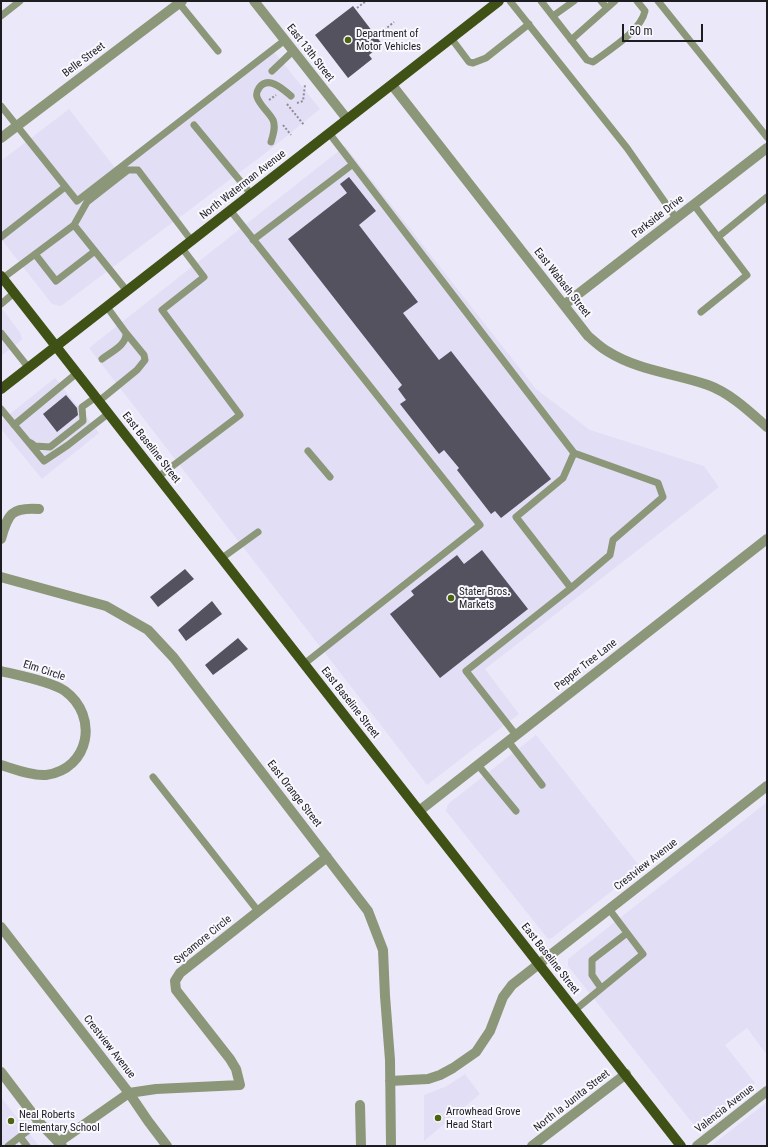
<!DOCTYPE html>
<style>
body{margin:0}
#map{position:relative;width:768px;height:1147px;overflow:hidden;background:#ebe9f9;font-family:"Roboto Condensed",sans-serif}
canvas{display:block}
.frame{position:absolute;inset:0;border:2px solid #1d1c21;pointer-events:none}
.scale{position:absolute;left:622px;top:24px;width:81px;height:18px;box-sizing:border-box;border:2px solid #1d1c21;border-top:0;padding-left:5px;font-size:12px;line-height:14px;white-space:nowrap;color:#1d1c21;-webkit-text-stroke:3px #f9f8fe;paint-order:stroke}
</style>
<div id="map">
<canvas width="768" height="1147"></canvas>
<div class="frame"></div>
<div class="scale">50 m</div>
</div>
<script>
const context = document.querySelector('canvas').getContext('2d');
context.lineJoin = 'round';
function fill(path, color) {
  context.fillStyle = color;
  context.fill(path, 'evenodd');
}
function stroke(path, color, width, dash) {
  context.strokeStyle = color;
  context.lineWidth = width;
  context.lineCap = dash ? 'butt' : 'round';
  context.setLineDash(dash || []);
  context.stroke(path);
}
function drawText(font, color, halo, rows, align = 'center') {
  context.font = font + ' "Roboto Condensed",sans-serif';
  context.lineWidth = 4;
  context.setLineDash([]);
  context.textBaseline = 'middle';
  context.strokeStyle = halo;
  context.fillStyle = color;
  for (const [text, x, y, turn = 0] of rows) {
    context.save();
    context.translate(x, y);
    context.rotate((+turn || 0) * Math.PI / 180);
    context.textAlign = isNaN(turn) ? turn : align;
    if (halo) context.strokeText(text, 0, 0);
    context.fillText(text, 0, 0);
    context.restore();
  }
}
fill(new Path2D(`
 M 271,48 L 320,109 L 267,152 L 61,306 L 52,304 L 1,239 L 1,161 L 69,109 L 116,169 Z
 M 345,146 L 536,389 L 590,430 L 704,466 L 719,487 L 485,669 L 519,714 L 427,785 L 89,348 Z
 M 1,307 L 21,334 L 22,340 L 1,356 Z
 M 55,378 L 99,433 L 42,479 L 1,429 L 1,421 Z
 M 536,735 L 641,868 L 552,938 L 548,939 L 446,811 L 448,804 Z
 M 767,802 L 767,1055 L 747,1028 L 725,1045 L 755,1083 L 697,1129 L 568,966 L 568,959 Z
 M 465,1074 L 480,1094 L 424,1141 L 424,1095 L 447,1086 Z
 M 1,1097 L 39,1146 L 1,1146 Z
 M 767,1102 L 767,1146 L 711,1146 Z`), '#e2def5');
fill(new Path2D(`
 M 353,6 L 382,44 L 369,55 L 372,59 L 348,78 L 315,35 Z
 M 349,177 L 376,211 L 359,225 L 418,302 L 403,313 L 439,360 L 451,351 L 551,479 L 501,518 L 495,511 L 491,514 L 457,470 L 459,468 L 444,450 L 439,454 L 400,404 L 406,400 L 398,389 L 402,385 L 288,239 L 347,193 L 340,184 Z
 M 66,395 L 77,408 L 78,415 L 57,432 L 43,414 Z
 M 482,550 L 528,609 L 440,678 L 390,614 L 414,595 L 411,591 L 457,555 L 464,564 Z
 M 185,569 L 194,579 L 158,607 L 150,597 Z
 M 212,601 L 222,614 L 186,641 L 178,630 Z
 M 238,638 L 248,649 L 213,675 L 205,665 Z`), '#54525f');
stroke(new Path2D(`
 M 357,8 L 366,1
 M 378,35 L 394,22
 M 269,100 L 276,95
 M 297,103 L 303,101 L 305,85
 M 287,104 L 304,125
 M 283,125 L 291,135`), '#8d8c97', 2, [2, 2]);
stroke(new Path2D(`
 M 510,1 L 627,148 L 676,218
 M 541,1 L 587,60 L 593,62 C 609,50 641,31 645,11 L 637,1
 M 601,1 L 607,8
 M 658,1 L 767,137
 M 179,3 L 218,51
 M 1,16 L 20,1
 M 553,16 L 574,1
 M 451,38 L 469,62 L 473,63 L 486,58 L 529,24
 M 571,40 L 615,1
 M 272,71 L 293,51
 M 1,106 L 77,201 L 285,40
 M 194,125 L 251,194
 M 329,133 L 574,453 L 658,483 L 663,497 L 613,540 L 610,555 L 571,588 L 516,517 L 563,478 L 574,453
 M 271,142 C 273,135 276,127 273,120 C 269,112 260,106 257,97 C 256,94 257,91 259,88 C 268,75 283,89 291,96
 M 694,205 L 718,237 L 767,197
 M 230,210 L 480,525 L 304,664
 M 74,225 L 87,202 L 128,170 L 138,170 L 191,240
 M 1,237 L 65,187
 M 253,240 L 353,164
 M 35,254 L 56,281 L 95,251
 M 3,278 L 74,225 L 127,291
 M 1,304 L 14,293
 M 701,312 L 747,275 L 718,237
 M 1,333 L 28,367
 M 102,359 C 111,352 127,345 126,333 L 107,307
 M 99,401 L 137,370 L 145,360 L 144,355 L 126,333
 M 1,409 L 44,461 L 68,445 L 109,413
 M 14,425 L 77,373
 M 31,443 L 35,446 L 50,447 L 83,421 L 82,407 L 96,397
 M 308,451 L 330,477
 M 158,477 L 240,415 L 162,310 L 204,277 L 182,248
 M 222,558 L 258,532
 M 516,735 L 466,671 L 571,588
 M 508,741 L 542,785
 M 478,765 L 516,811
 M 153,777 L 258,911
 M 601,988 L 592,975 L 592,960 L 627,933
 M 575,1010 L 643,954 L 609,909
 M 20,1137 L 27,1146
 M 8,1146 L 39,1122`), '#8c9779', 7);
stroke(new Path2D(`
 M 254,1 L 347,119
 M 392,85 L 588,336 C 594,341 600,347 607,351 C 639,371 673,373 708,385 C 730,393 749,411 767,427
 M 1,138 L 182,1
 M 564,305 L 767,148
 M 1,539 C 8,514 11,507 39,509
 M 1,577 L 106,606 L 148,630 L 174,658 L 368,911 L 383,950 L 385,996 L 390,1060 L 391,1146
 M 1,671 C 17,675 53,682 65,691 C 99,716 90,769 46,775 C 31,776 15,769 1,765
 M 419,811 L 767,539
 M 1,927 L 129,1093 L 148,1121 L 167,1146
 M 390,1081 L 428,1079 L 440,1075 L 453,1068 L 476,1052 L 490,1031 L 503,997 L 512,985 L 767,786
 M 360,1105 L 361,1146
 M 59,1142 L 129,1093 L 156,1089 L 240,1085 L 236,1069 L 230,1059 L 176,990 L 175,981 L 180,973 L 327,857
 M 532,1146 L 626,1074
 M 697,1146 L 767,1091`), '#8c9779', 10);
stroke(new Path2D(`
 M 1,1072 L 39,1122 L 62,1146`), '#8c9779', 10);
stroke(new Path2D(`
 M 1,276 L 681,1146
 M 1,389 L 499,1`), '#405116', 10);
for (const [x, y, r, color] of [
 [348,40,4,"#4c630f"],
 [451,598,4,"#4c630f"],
 [438,1118,4,"#4c630f"],
 [11,1121,4,"#4c630f"]
]) {
  const dot = new Path2D();
  dot.arc(x, y, r, 0, 2 * Math.PI);
  context.fillStyle = color;
  context.fill(dot);
  stroke(dot, '#f9f8fe', 1.5);
}
drawText('11px', '#1d1c21', '#f9f8fe', [
 ["Department of",356,34],
 ["Motor Vehicles",356,47],
 ["Stater Bros.",459,592],
 ["Markets",459,605],
 ["Arrowhead Grove",446,1112],
 ["Head Start",446,1125],
 ["Neal Roberts",19,1115],
 ["Elementary School",19,1128]
], 'left');
drawText('11px', '#1d1c21', '#f9f8fe', [
 ["East 13th Street",310,53,52],
 ["Belle Street",84,60,-37],
 ["North Waterman Avenue",243,185,-38],
 ["Parkside Drive",658,217,-38],
 ["East Wabash Street",562,283,52],
 ["East Baseline Street",151,448,52],
 ["Pepper Tree Lane",586,665,-38],
 ["Elm Circle",44,671,18],
 ["East Baseline Street",350,703,52],
 ["East Orange Street",294,794,52],
 ["Crestview Avenue",646,865,-38],
 ["Sycamore Circle",203,940,-39],
 ["East Baseline Street",550,959,52],
 ["Crestview Avenue",109,1047,52],
 ["North la Junita Street",572,1101,-38],
 ["Valencia Avenue",725,1109,-38]
]);
</script>
